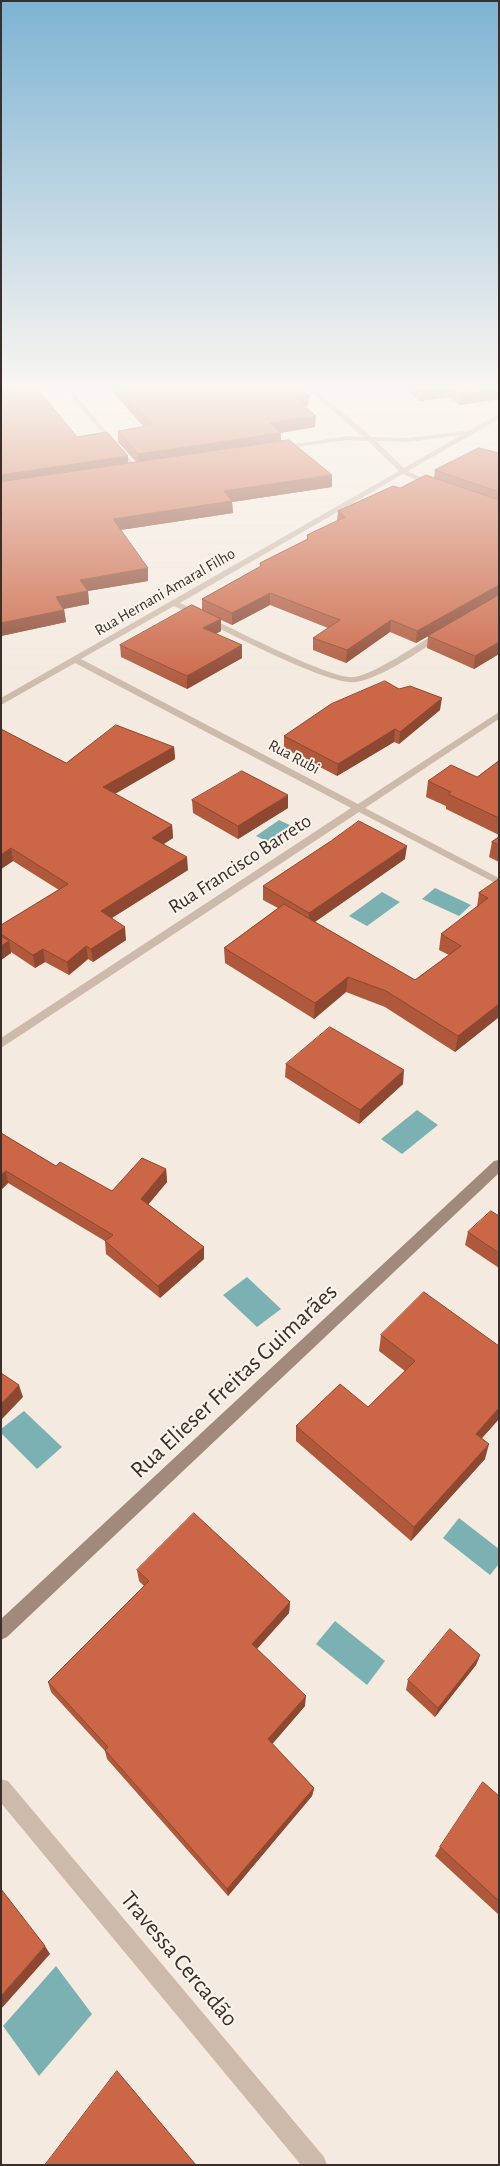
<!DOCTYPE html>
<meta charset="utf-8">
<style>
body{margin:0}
#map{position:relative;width:500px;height:2166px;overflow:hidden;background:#f4eadf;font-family:"Alegreya Sans",sans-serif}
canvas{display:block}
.frame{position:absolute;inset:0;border:2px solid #3a2f2a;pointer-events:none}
</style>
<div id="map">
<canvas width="500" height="2166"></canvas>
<div class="frame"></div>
</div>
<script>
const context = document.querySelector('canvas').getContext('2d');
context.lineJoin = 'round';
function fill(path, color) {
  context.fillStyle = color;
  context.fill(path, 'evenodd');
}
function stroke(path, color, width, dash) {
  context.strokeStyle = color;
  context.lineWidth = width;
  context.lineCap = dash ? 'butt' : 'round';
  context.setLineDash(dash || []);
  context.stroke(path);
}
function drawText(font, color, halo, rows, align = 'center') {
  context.font = font + ' "Alegreya Sans",sans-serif';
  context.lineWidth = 4;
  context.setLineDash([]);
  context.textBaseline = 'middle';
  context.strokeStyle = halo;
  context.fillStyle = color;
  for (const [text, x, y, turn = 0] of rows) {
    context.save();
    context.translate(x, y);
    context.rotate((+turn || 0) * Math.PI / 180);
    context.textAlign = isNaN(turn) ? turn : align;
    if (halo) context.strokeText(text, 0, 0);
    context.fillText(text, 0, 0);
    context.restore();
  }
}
fill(new Path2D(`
 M 279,820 L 296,828 L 273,844 L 256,836 Z
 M 435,888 L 471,905 L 459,916 L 422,899 Z
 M 382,892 L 400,902 L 367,926 L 349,916 Z
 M 417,1110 L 438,1125 L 402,1154 L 381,1139 Z
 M 247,1277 L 281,1309 L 257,1327 L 223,1295 Z
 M 24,1411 L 62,1447 L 37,1469 L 1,1433 L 1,1429 Z
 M 459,1518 L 499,1549 L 499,1564 L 490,1575 L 443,1538 Z
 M 335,1621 L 385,1661 L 367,1685 L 316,1644 Z
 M 56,1966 L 92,2014 L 39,2076 L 3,2026 Z`), '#7cb1b3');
fill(new Path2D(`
 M 64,388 L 70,388 L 138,469 L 138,471 L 134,471 Z
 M 307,388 L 313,388 L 372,437 L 408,438 L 463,431 L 466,432 L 499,414 L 499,419 L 408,471 L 434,484 L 434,486 L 430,486 L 403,474 L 180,603 C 208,616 331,681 354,677 C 375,674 418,644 438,632 L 444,632 L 444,636 C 421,650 382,678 356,682 C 328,687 206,621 174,606 L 81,659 L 358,804 L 499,712 L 499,719 L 365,808 L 499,878 L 499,885 L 359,812 L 1,1048 L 1,1038 L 351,808 L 75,663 L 1,705 L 1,698 L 399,471 L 368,441 L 348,440 L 280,449 L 279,448 L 282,446 L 348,436 L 363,437 ZM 461,435 L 404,468 L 376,441 L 408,442 Z
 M 1,1779 L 8,1781 L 324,2157 L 327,2165 L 301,2165 L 1,1803 Z`), '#cdbaaa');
fill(new Path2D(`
 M 499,1160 L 499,1173 L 7,1637 L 1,1640 L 1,1619 L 494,1161 Z`), '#a1897b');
fill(new Path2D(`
 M 1,388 L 77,437 L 128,463 L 136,462 L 118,442 L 118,431 L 144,427 L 109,388 L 306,388 L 306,389 L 302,390 L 308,406 L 304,406 L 315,427 L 281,433 L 281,441 L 332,487 L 232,502 L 233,513 L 120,530 L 148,581 L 88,591 L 89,604 L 64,609 L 66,622 L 1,636 Z
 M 403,388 L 499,388 L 499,399 L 460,405 L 450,397 L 420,401 Z
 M 499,453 L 499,654 L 474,669 L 427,648 L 428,636 L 416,643 L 390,632 L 346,663 L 313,650 L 313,638 L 328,628 L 270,605 L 232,625 L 221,620 L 221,631 L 216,634 L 242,645 L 242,658 L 187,689 L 121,657 L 120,645 L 202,610 L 202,599 L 260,567 L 260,563 L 307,539 L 307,535 L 337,521 L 338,511 L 400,488 L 434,478 L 435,470 Z
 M 399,689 L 440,710 L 399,744 L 394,742 L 337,776 L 284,748 L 284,736 Z
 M 1,729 L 66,763 L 174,747 L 175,759 L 115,794 L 172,825 L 173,838 L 164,844 L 188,870 L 112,918 L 126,940 L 93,962 L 88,959 L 69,975 L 45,962 L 35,968 L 11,952 L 11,953 L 1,960 L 1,925 L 59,890 L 13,861 L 1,869 Z
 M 499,761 L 499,835 L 446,809 L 446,806 L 426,797 L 428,781 L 477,777 Z
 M 192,800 L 288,808 L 238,839 L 193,813 Z
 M 499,837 L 499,862 L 489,857 L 492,842 Z
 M 405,859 L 315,922 L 415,980 L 449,955 L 439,950 L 441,934 L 477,907 L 479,893 L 499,879 L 499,1017 L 455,1052 L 385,1007 L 346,992 L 314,1019 L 225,963 L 224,948 L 278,908 L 263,900 L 263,886 Z
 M 286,1064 L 403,1084 L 359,1124 L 285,1077 Z
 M 1,1133 L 56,1166 L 112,1191 L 166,1169 L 167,1182 L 148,1204 L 204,1247 L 204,1259 L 160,1298 L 106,1254 L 105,1241 L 8,1183 L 1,1190 Z
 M 499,1216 L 499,1268 L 465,1245 L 468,1232 Z
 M 381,1335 L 499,1346 L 499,1419 L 482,1438 L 485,1459 L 411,1541 L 296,1441 L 296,1426 L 368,1407 L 405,1371 L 379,1351 Z
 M 137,1570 L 290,1602 L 289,1613 L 257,1649 L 305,1706 L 272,1744 L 314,1788 L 312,1796 L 228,1896 L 107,1759 L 105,1751 L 51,1692 L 48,1682 L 144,1586 L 139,1581 Z
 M 480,1655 L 476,1665 L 435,1717 L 406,1690 L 408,1680 Z
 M 499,1796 L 499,1915 L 435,1856 L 440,1847 Z`), '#af583c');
fill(new Path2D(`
 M 289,388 L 306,388 L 306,389 L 288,392 Z
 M 441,388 L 451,388 L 450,397 L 420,401 L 421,390 Z
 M 499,388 L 499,399 L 460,405 L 461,394 Z
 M 309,395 L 308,406 L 293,408 L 294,397 Z
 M 316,416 L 315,427 L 269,434 L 270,423 Z
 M 281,433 L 281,444 L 139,466 L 138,454 Z
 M 128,456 L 128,468 L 1,487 L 1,475 Z
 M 332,475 L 332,487 L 232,502 L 233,513 L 114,531 L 113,519 L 224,491 Z
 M 148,568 L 148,581 L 81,592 L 80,580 Z
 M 499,585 L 499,596 L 416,643 L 417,631 Z
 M 88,591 L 89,604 L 57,610 L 56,597 Z
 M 270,593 L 270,605 L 232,625 L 232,613 Z
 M 64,610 L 66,622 L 1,636 L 1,623 Z
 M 221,619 L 221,631 L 203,640 L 203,628 Z
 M 391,620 L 390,632 L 346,663 L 347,650 Z
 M 499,642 L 499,654 L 474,669 L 475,656 Z
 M 242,645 L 242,658 L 187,689 L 187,676 Z
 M 442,698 L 440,710 L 399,744 L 400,732 Z
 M 395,729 L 394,742 L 337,776 L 338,764 Z
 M 174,747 L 175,759 L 104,800 L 103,787 Z
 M 288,795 L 288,808 L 238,839 L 238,826 Z
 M 172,825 L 173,838 L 153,850 L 152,838 Z
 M 407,846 L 405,859 L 309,926 L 309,913 Z
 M 11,848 L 13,861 L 1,869 L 1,855 Z
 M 187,857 L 188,870 L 102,924 L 101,911 Z
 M 125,927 L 126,940 L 93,962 L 91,949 Z
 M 9,941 L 11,953 L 1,960 L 1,946 Z
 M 86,946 L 88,959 L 69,975 L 67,962 Z
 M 43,949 L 45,962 L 35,968 L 33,955 Z
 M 348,977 L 346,992 L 314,1019 L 315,1003 Z
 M 499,1004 L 499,1017 L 455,1052 L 458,1036 Z
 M 404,1070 L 403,1084 L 359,1124 L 360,1110 Z
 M 166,1169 L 167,1182 L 143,1211 L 141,1199 Z
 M 6,1171 L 8,1183 L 1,1190 L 1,1175 Z
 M 204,1247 L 204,1259 L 160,1298 L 158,1286 Z
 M 19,1385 L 23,1397 L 1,1420 L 1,1404 Z
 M 499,1408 L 499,1419 L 472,1449 L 476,1434 Z
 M 489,1444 L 485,1459 L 411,1541 L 414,1527 Z
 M 290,1602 L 289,1613 L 252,1654 L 252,1644 Z
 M 480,1655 L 476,1665 L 435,1717 L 438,1708 Z
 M 306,1696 L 305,1706 L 268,1749 L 268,1739 Z
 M 314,1788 L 312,1796 L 228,1896 L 227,1889 Z
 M 45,1946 L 50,1954 L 1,2009 L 1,1996 Z`), '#8e4731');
const building = new Path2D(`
 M 1,388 L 37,388 L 77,437 L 107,432 L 128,456 L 1,475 Z
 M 118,388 L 299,388 L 309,395 L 294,397 L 316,416 L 270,423 L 281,433 L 138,454 L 118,431 L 152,425 Z
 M 418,388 L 441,388 L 421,390 Z
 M 453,388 L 499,388 L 461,394 Z
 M 289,440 L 332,475 L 224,491 L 232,501 L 113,519 L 148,568 L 80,580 L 88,591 L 56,597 L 64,610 L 1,623 L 1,482 Z
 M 479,448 L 499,453 L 499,492 L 435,470 Z
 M 426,475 L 499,500 L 499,585 L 417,631 L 391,620 L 347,650 L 313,638 L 340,620 L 270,593 L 232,613 L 202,599 L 261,566 L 260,563 L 308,539 L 307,535 L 345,517 L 338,511 L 393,486 L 400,488 Z
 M 499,595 L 499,642 L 475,656 L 428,636 Z
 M 192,605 L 221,619 L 203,628 L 242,645 L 187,676 L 120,645 Z
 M 385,681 L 399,689 L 410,686 L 442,698 L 400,732 L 395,729 L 338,764 L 284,736 L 331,704 Z
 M 116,725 L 174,747 L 103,787 L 172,825 L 152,838 L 187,857 L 101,911 L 125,927 L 91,949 L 86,946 L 67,962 L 43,949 L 33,955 L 1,934 L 1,925 L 68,884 L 11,848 L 1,855 L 1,766 L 2,765 L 1,764 L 1,729 L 66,763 Z
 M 499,761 L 499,818 L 448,794 L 451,792 L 428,781 L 451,765 L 477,777 Z
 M 242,771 L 288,795 L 238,826 L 192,800 Z
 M 359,821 L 407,846 L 309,913 L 263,886 L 331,841 Z
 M 499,837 L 499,845 L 492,842 Z
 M 499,879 L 499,1004 L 458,1036 L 386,991 L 348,977 L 315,1003 L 224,948 L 284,904 L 415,980 L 461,946 L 441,934 L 488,898 L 479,893 Z
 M 1,936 L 9,941 L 1,946 Z
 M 330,1027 L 404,1070 L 360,1110 L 286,1064 Z
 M 1,1133 L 56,1166 L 60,1162 L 112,1191 L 142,1158 L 166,1169 L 141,1199 L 204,1247 L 158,1286 L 105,1241 L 113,1235 L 6,1171 L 1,1175 Z
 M 491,1211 L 499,1216 L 499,1253 L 468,1232 Z
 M 424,1292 L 499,1346 L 499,1408 L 476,1434 L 489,1444 L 414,1527 L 296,1426 L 340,1384 L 368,1407 L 415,1361 L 381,1335 Z
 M 1,1373 L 19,1385 L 1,1404 Z
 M 194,1513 L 290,1602 L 252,1644 L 306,1696 L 268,1739 L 314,1788 L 227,1889 L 105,1750 L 108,1747 L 48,1682 L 149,1581 L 137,1570 Z
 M 450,1629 L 480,1655 L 438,1708 L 408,1680 Z
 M 483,1782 L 499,1796 L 499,1901 L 440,1847 Z
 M 1,1889 L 45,1946 L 1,1996 Z
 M 117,2071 L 196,2165 L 45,2165 Z`);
fill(building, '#cb6646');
stroke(building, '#8e4731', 1);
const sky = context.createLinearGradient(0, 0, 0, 691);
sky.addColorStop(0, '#7db3d3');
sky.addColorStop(0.56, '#faf6f1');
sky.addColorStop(1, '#faf6f100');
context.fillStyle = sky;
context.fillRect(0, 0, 500, 691);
drawText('16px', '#3a2f2a', '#fbf4ec', [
 ["Rua Hernani Amaral Filho",165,592,-30],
 ["Rua Rubi",294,757,28]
]);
drawText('20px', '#3a2f2a', '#fbf4ec', [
 ["Rua Francisco Barreto",240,864,-33]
]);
drawText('24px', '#3a2f2a', '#fbf4ec', [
 ["Rua Elieser Freitas Guimarães",234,1381,-43],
 ["Travessa Cercadão",179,1959,50]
]);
</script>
